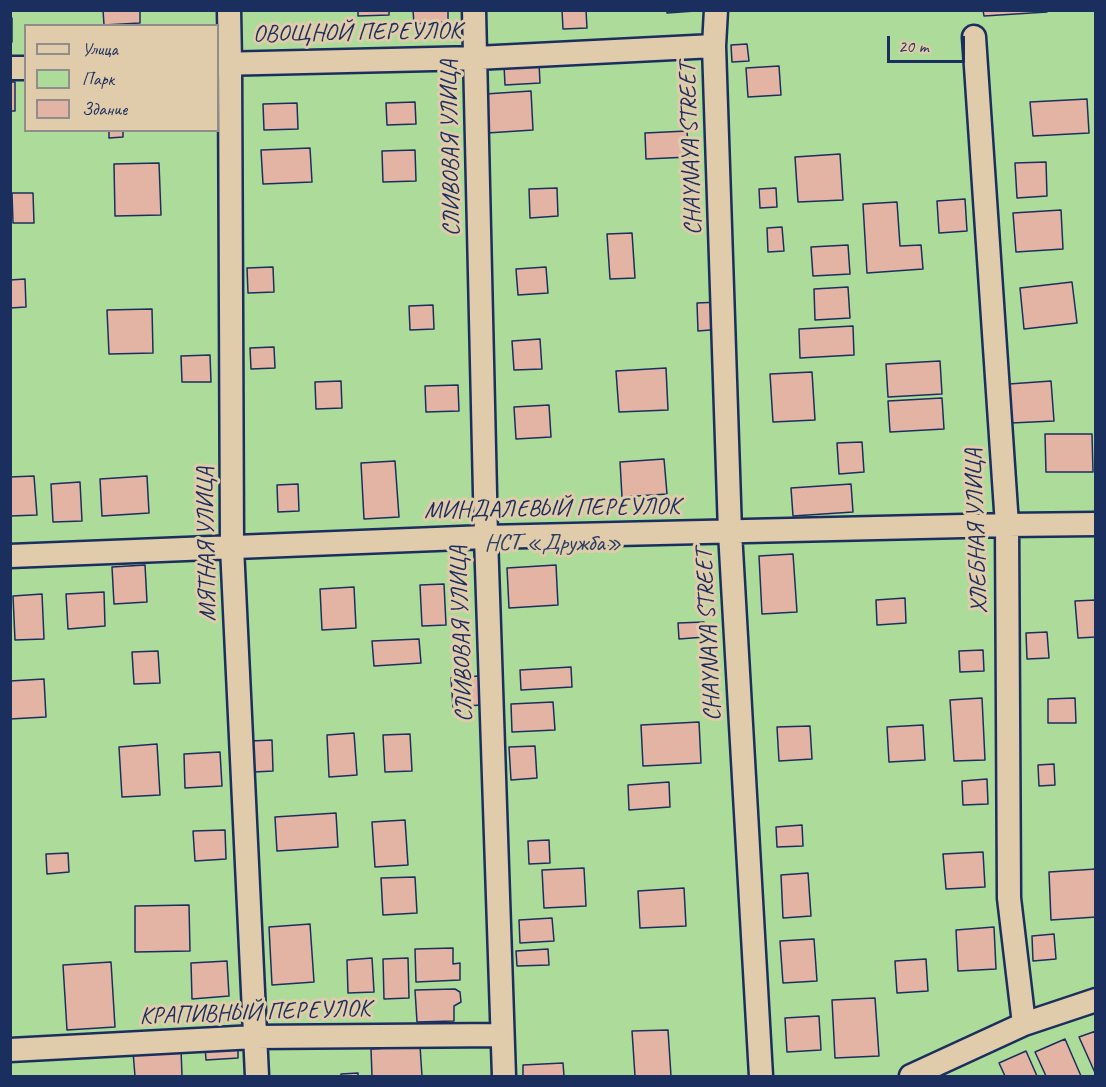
<!DOCTYPE html>
<meta charset="utf-8">
<style>
body{margin:0}
#map{position:relative;width:1106px;height:1087px;overflow:hidden;background:#e0cbaa;font-family:Caveat,sans-serif}
canvas{display:block}
.frame{position:absolute;inset:0;border:12px solid #1b2f5e;pointer-events:none}
.legend{position:absolute;left:24px;top:24px;width:195px;height:108px;box-sizing:border-box;background:#e0cbaa;border:2px solid #918d8c;margin:0;padding:8px 10px;list-style:none;font-size:18px;color:#1b2f5e}
.legend li{display:flex;align-items:center;gap:12px;height:30px}
.legend b{width:30px;border:2px solid #918d8c}
.scale{position:absolute;left:887px;top:36px;width:78px;height:27px;box-sizing:border-box;border:3px solid #1b2f5e;border-top:0;padding-left:8px;font-size:18px;line-height:21px;white-space:nowrap;color:#1b2f5e;-webkit-text-stroke:4px #e0cbaa;paint-order:stroke}
</style>
<div id="map">
<canvas width="1106" height="1087"></canvas>
<div class="frame"></div>
<ul class="legend">
<li><b style="height:8px;background:#e0cbaa"></b>Улица</li>
<li><b style="height:16px;background:#addb9a"></b>Парк</li>
<li><b style="height:16px;background:#e3b4a3"></b>Здание</li>
</ul>
<div class="scale">20 m</div>
</div>
<script>
const context = document.querySelector('canvas').getContext('2d');
context.lineJoin = 'round';
function fill(path, color) {
  context.fillStyle = color;
  context.fill(path, 'evenodd');
}
function stroke(path, color, width, dash) {
  context.strokeStyle = color;
  context.lineWidth = width;
  context.lineCap = dash ? 'butt' : 'round';
  context.setLineDash(dash || []);
  context.stroke(path);
}
function drawText(font, color, halo, rows, align = 'center') {
  context.font = font + ' Caveat,sans-serif';
  context.lineWidth = 6;
  context.setLineDash([]);
  context.textBaseline = 'middle';
  context.strokeStyle = halo;
  context.fillStyle = color;
  for (const [text, x, y, turn = 0] of rows) {
    context.save();
    context.translate(x, y);
    context.rotate((+turn || 0) * Math.PI / 180);
    context.textAlign = isNaN(turn) ? turn : align;
    if (halo) context.strokeText(text, 0, 0);
    context.fillText(text, 0, 0);
    context.restore();
  }
}
fill(new Path2D(`
 M 11,11 L 1095,11 L 1095,1076 L 11,1076 ZM 26,26 L 218,26 L 218,130 L 26,130 Z`), '#addb9a');
const building = new Path2D(`
 M 103,10 L 140,10 L 140,23 L 104,25 Z
 M 358,10 L 389,10 L 389,15 L 358,16 Z
 M 413,10 L 448,10 L 448,22 L 414,24 Z
 M 562,10 L 586,10 L 587,28 L 563,29 Z
 M 667,10 L 695,10 L 695,11 L 667,13 Z
 M 983,10 L 1047,10 L 1047,12 L 984,16 Z
 M 10,18 L 12,18 L 12,42 L 10,42 Z
 M 747,44 L 749,61 L 732,62 L 731,45 Z
 M 539,63 L 540,83 L 505,85 L 504,65 Z
 M 779,66 L 781,95 L 748,97 L 746,68 Z
 M 10,82 L 15,82 L 15,111 L 10,111 Z
 M 531,91 L 533,130 L 487,133 L 485,94 Z
 M 1087,99 L 1089,133 L 1033,136 L 1030,102 Z
 M 415,102 L 416,124 L 387,125 L 386,103 Z
 M 297,103 L 298,129 L 264,130 L 263,104 Z
 M 109,130 L 123,130 L 123,137 L 109,138 Z
 M 687,131 L 689,157 L 646,159 L 645,133 Z
 M 310,148 L 312,182 L 263,184 L 261,150 Z
 M 415,150 L 416,181 L 383,182 L 382,151 Z
 M 840,154 L 843,200 L 798,202 L 795,157 Z
 M 1046,162 L 1047,196 L 1017,198 L 1015,163 Z
 M 159,163 L 161,215 L 115,216 L 114,164 Z
 M 557,188 L 558,216 L 530,218 L 529,189 Z
 M 776,188 L 777,207 L 760,208 L 759,189 Z
 M 12,193 L 33,193 L 34,223 L 13,223 Z
 M 965,199 L 967,231 L 939,233 L 937,201 Z
 M 897,202 L 900,246 L 921,245 L 923,269 L 867,273 L 863,204 Z
 M 1061,210 L 1063,249 L 1016,252 L 1013,213 Z
 M 782,227 L 784,251 L 768,252 L 767,228 Z
 M 632,233 L 635,278 L 610,279 L 607,234 Z
 M 848,245 L 850,274 L 813,276 L 811,247 Z
 M 273,267 L 274,292 L 248,293 L 247,268 Z
 M 546,267 L 548,293 L 518,295 L 516,269 Z
 M 25,279 L 26,307 L 10,308 L 10,280 Z
 M 1072,282 L 1077,323 L 1024,329 L 1020,288 Z
 M 848,287 L 850,318 L 815,320 L 814,289 Z
 M 720,302 L 722,329 L 698,331 L 697,303 Z
 M 433,305 L 434,329 L 410,330 L 409,306 Z
 M 152,309 L 153,353 L 109,354 L 107,310 Z
 M 853,326 L 854,355 L 800,358 L 799,329 Z
 M 540,339 L 542,369 L 514,370 L 512,341 Z
 M 274,347 L 275,368 L 251,369 L 250,348 Z
 M 210,355 L 211,382 L 182,382 L 181,356 Z
 M 940,361 L 942,394 L 888,397 L 886,364 Z
 M 666,368 L 668,410 L 619,412 L 616,371 Z
 M 812,372 L 815,420 L 773,422 L 770,374 Z
 M 341,381 L 342,408 L 316,409 L 315,382 Z
 M 1051,381 L 1054,421 L 1011,423 L 1009,384 Z
 M 458,385 L 459,411 L 426,412 L 425,386 Z
 M 942,398 L 944,429 L 890,432 L 888,401 Z
 M 549,405 L 551,437 L 516,439 L 514,407 Z
 M 1045,434 L 1092,434 L 1093,472 L 1046,472 Z
 M 862,442 L 864,472 L 839,474 L 837,443 Z
 M 664,459 L 667,494 L 622,497 L 620,462 Z
 M 395,461 L 399,517 L 364,519 L 361,463 Z
 M 34,476 L 37,515 L 10,516 L 10,477 Z
 M 147,476 L 149,513 L 102,516 L 100,479 Z
 M 80,482 L 82,521 L 53,522 L 51,484 Z
 M 298,484 L 299,511 L 278,512 L 277,485 Z
 M 851,484 L 853,512 L 793,516 L 791,488 Z
 M 793,554 L 797,612 L 762,614 L 759,556 Z
 M 145,565 L 147,602 L 114,604 L 112,567 Z
 M 556,565 L 558,605 L 509,608 L 507,568 Z
 M 444,584 L 446,625 L 422,626 L 420,585 Z
 M 354,587 L 356,628 L 322,630 L 320,589 Z
 M 104,592 L 105,626 L 68,629 L 66,594 Z
 M 42,594 L 44,639 L 15,640 L 13,596 Z
 M 905,598 L 906,623 L 877,625 L 876,600 Z
 M 1096,600 L 1096,637 L 1078,638 L 1075,601 Z
 M 704,622 L 705,637 L 679,639 L 678,623 Z
 M 1047,632 L 1049,658 L 1027,659 L 1026,633 Z
 M 419,639 L 421,663 L 374,666 L 372,641 Z
 M 983,650 L 984,671 L 960,672 L 959,651 Z
 M 158,651 L 160,683 L 134,684 L 132,652 Z
 M 571,667 L 572,687 L 521,690 L 520,670 Z
 M 479,676 L 481,705 L 453,707 L 451,678 Z
 M 44,679 L 46,717 L 10,719 L 10,681 Z
 M 982,698 L 985,760 L 954,761 L 950,700 Z
 M 1075,698 L 1076,723 L 1048,723 L 1048,699 Z
 M 553,702 L 555,730 L 512,732 L 511,704 Z
 M 699,722 L 701,763 L 643,766 L 641,725 Z
 M 923,725 L 925,760 L 889,762 L 887,727 Z
 M 810,726 L 812,759 L 779,761 L 777,727 Z
 M 354,733 L 357,775 L 329,777 L 327,735 Z
 M 410,734 L 412,771 L 385,772 L 383,735 Z
 M 272,740 L 273,771 L 254,772 L 251,741 Z
 M 157,744 L 160,795 L 122,797 L 119,747 Z
 M 535,746 L 537,778 L 511,780 L 509,747 Z
 M 220,752 L 222,786 L 185,788 L 184,754 Z
 M 1054,764 L 1055,785 L 1039,786 L 1038,765 Z
 M 987,779 L 988,804 L 963,805 L 962,781 Z
 M 669,782 L 670,807 L 629,810 L 628,785 Z
 M 336,813 L 338,847 L 277,851 L 275,817 Z
 M 405,820 L 408,865 L 375,867 L 372,822 Z
 M 802,825 L 803,846 L 777,847 L 776,827 Z
 M 225,830 L 226,859 L 195,861 L 193,831 Z
 M 549,840 L 550,863 L 529,864 L 528,841 Z
 M 983,852 L 985,887 L 946,889 L 943,854 Z
 M 68,853 L 69,872 L 47,874 L 46,854 Z
 M 584,868 L 586,906 L 544,908 L 542,870 Z
 M 1096,869 L 1096,917 L 1051,920 L 1049,872 Z
 M 808,873 L 811,916 L 783,918 L 781,875 Z
 M 415,877 L 417,913 L 383,915 L 381,878 Z
 M 684,888 L 686,926 L 640,928 L 638,891 Z
 M 189,905 L 190,951 L 135,952 L 135,906 Z
 M 552,918 L 554,941 L 520,943 L 519,920 Z
 M 310,924 L 314,982 L 272,985 L 269,927 Z
 M 994,927 L 996,969 L 958,971 L 956,930 Z
 M 1054,934 L 1056,959 L 1033,961 L 1032,936 Z
 M 814,939 L 817,981 L 783,983 L 780,941 Z
 M 453,948 L 453,964 L 460,963 L 460,980 L 416,982 L 415,949 Z
 M 548,949 L 549,965 L 517,966 L 516,951 Z
 M 372,958 L 374,992 L 348,993 L 347,960 Z
 M 408,958 L 409,998 L 384,999 L 383,959 Z
 M 926,959 L 928,991 L 897,993 L 895,961 Z
 M 227,961 L 229,996 L 192,999 L 191,963 Z
 M 111,962 L 115,1027 L 67,1030 L 63,965 Z
 M 455,989 L 460,992 L 461,1002 L 454,1006 L 454,1021 L 417,1022 L 415,990 Z
 M 875,998 L 879,1056 L 835,1058 L 832,1000 Z
 M 819,1016 L 821,1050 L 787,1052 L 785,1018 Z
 M 668,1030 L 671,1076 L 635,1076 L 632,1031 Z
 M 1096,1031 L 1096,1075 L 1079,1037 Z
 M 1065,1039 L 1081,1076 L 1046,1076 L 1035,1052 Z
 M 238,1044 L 238,1058 L 206,1060 L 205,1046 Z
 M 420,1046 L 422,1076 L 372,1076 L 371,1049 Z
 M 181,1049 L 182,1076 L 135,1076 L 133,1052 Z
 M 1026,1051 L 1037,1076 L 1005,1076 L 999,1063 Z
 M 563,1063 L 564,1076 L 523,1076 L 523,1065 Z
 M 358,1073 L 358,1076 L 341,1076 L 341,1074 Z`);
fill(building, '#e3b4a3');
stroke(building, '#1b2f5e', 1.5);
const minor = new Path2D(`
 M 229,10 L 230,63 L 232,547 L 257,1076
 M 474,10 L 486,537 L 504,1076
 M 716,10 L 714,46 L 730,532 L 761,1076
 M 974,37 L 1007,525 L 1009,898 L 1024,1024
 M 218,64 L 476,58 L 714,46
 M 10,68 L 26,68
 M 10,556 L 486,537 L 1007,525 L 1096,524
 M 10,1050 L 255,1037 L 502,1035
 M 911,1076 L 1024,1024 L 1096,1000`);
stroke(minor, '#1b2f5e', 27);
stroke(minor, '#e0cbaa', 22);
drawText('24px', '#1b2f5e', '#e0cbaa', [
 ["ОВОЩНОЙ ПЕРЕУЛОК",357,33,-1],
 ["СЛИВОВАЯ УЛИЦА",451,148,-91],
 ["CHAYNAYA STREET",691,149,-92],
 ["МИНДАЛЕВЫЙ ПЕРЕУЛОК",552,509,-1],
 ["ХЛЕБНАЯ УЛИЦА",977,531,-92],
 ["МЯТНАЯ УЛИЦА",207,544,-91],
 ["СЛИВОВАЯ УЛИЦА",462,634,-92],
 ["CHAYNAYA STREET",709,635,-93],
 ["КРАПИВНЫЙ ПЕРЕУЛОК",255,1013,-2]
]);
drawText('24px', '#2a4064', '#e0cbaa', [
 ["НСТ «Дружба»",553,544]
]);
</script>
